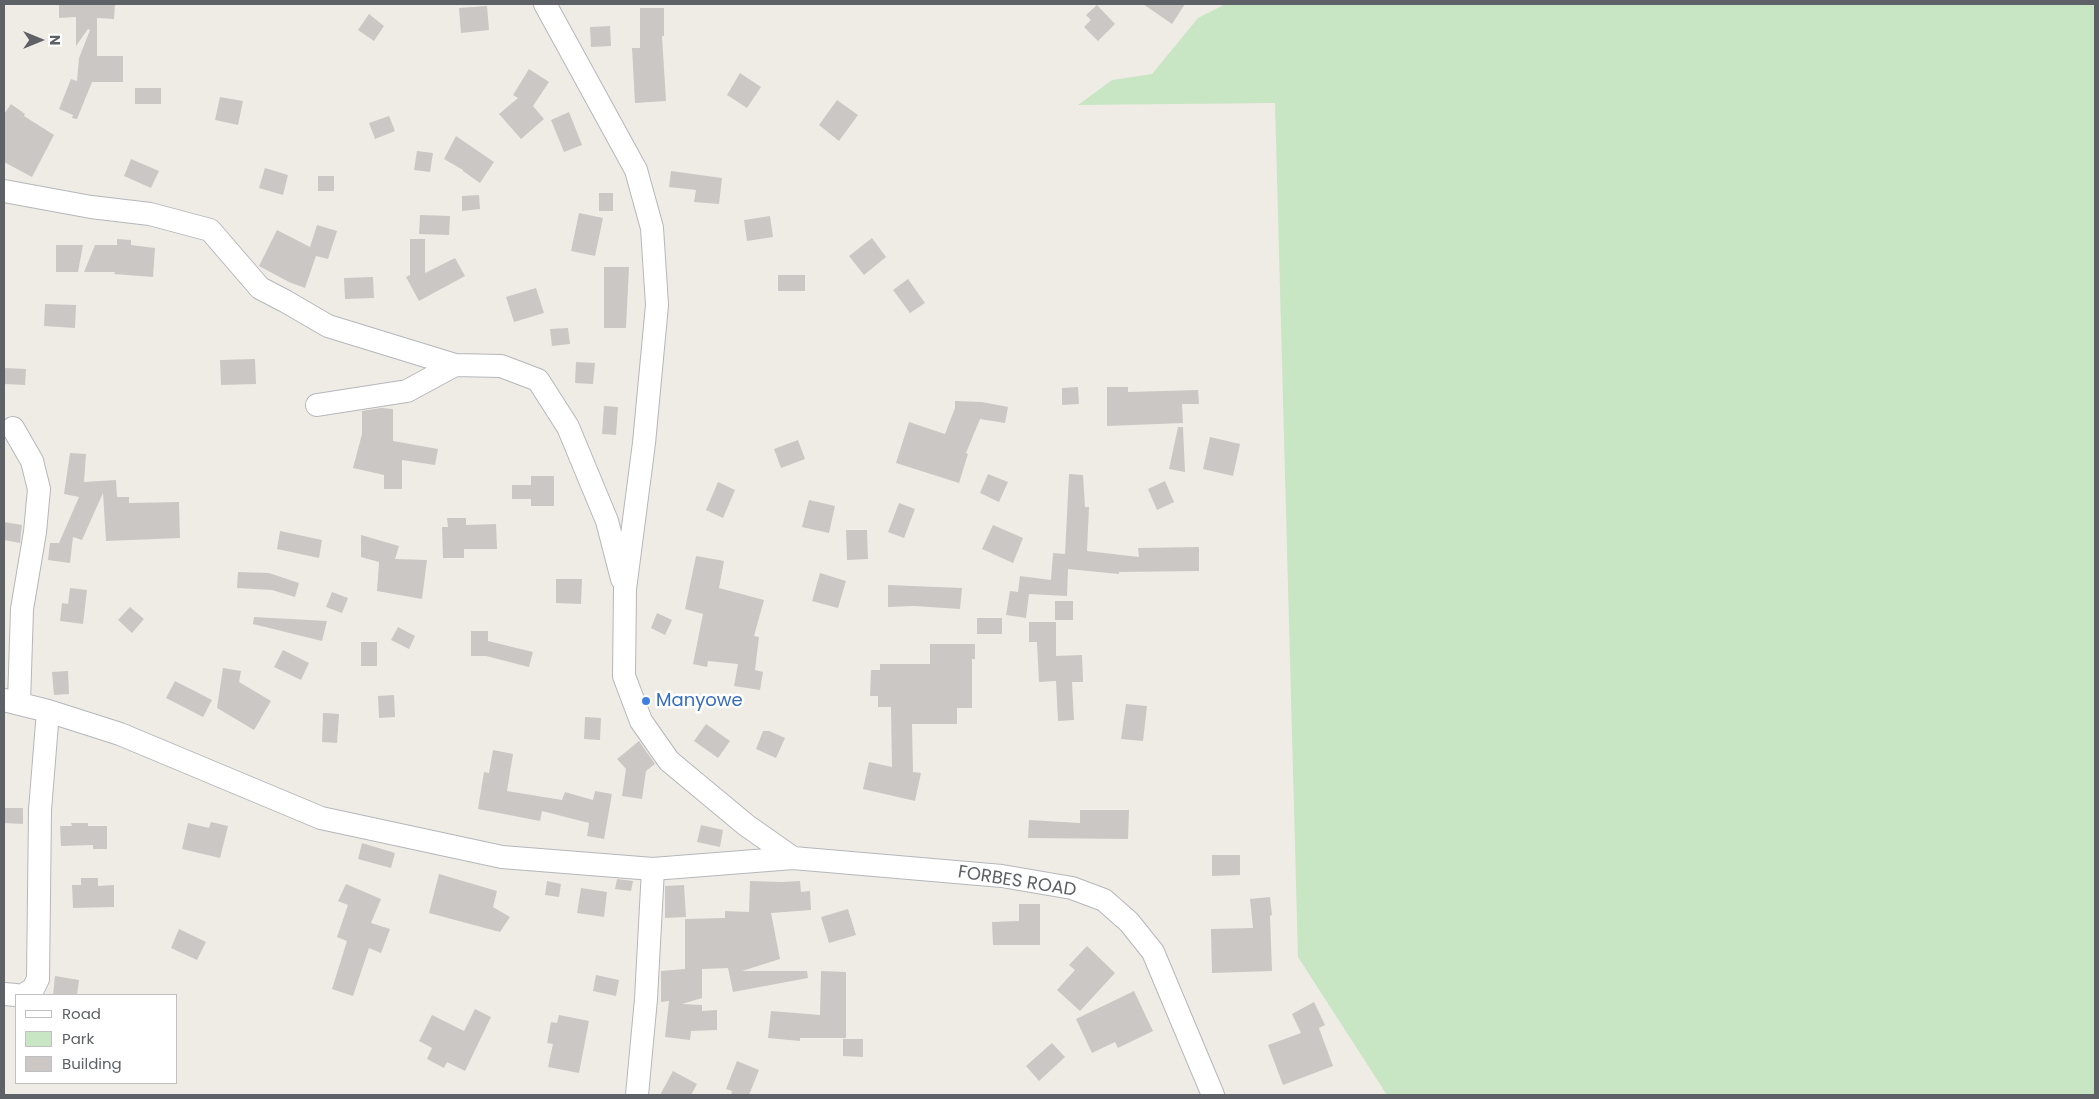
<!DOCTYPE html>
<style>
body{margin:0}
#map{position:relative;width:2099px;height:1099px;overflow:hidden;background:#efece6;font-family:Poppins,sans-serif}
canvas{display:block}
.frame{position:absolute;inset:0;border:5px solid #5e6266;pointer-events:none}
.legend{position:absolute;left:15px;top:994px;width:162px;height:90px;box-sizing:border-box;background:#fff;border:1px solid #bfc0c2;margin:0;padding:6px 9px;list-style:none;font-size:15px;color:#5e6266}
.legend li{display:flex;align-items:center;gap:10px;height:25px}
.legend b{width:25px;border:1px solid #bfc0c2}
.north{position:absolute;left:15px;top:15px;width:50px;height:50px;-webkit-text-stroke:4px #fff;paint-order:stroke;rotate:90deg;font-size:14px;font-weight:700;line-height:20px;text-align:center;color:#5e6266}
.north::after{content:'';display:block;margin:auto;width:18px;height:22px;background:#5e6266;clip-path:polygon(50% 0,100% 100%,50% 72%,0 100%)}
</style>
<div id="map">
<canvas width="2099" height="1099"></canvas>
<div class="frame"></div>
<ul class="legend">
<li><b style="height:6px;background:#fff"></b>Road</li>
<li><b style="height:14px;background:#c8e5c4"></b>Park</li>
<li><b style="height:14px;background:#cbc7c4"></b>Building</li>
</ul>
<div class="north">N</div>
</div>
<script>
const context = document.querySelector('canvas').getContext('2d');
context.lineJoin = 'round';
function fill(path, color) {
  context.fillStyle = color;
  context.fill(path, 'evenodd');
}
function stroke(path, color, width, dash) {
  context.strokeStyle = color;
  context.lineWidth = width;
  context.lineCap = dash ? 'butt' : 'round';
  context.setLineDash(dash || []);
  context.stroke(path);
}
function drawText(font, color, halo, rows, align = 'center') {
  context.font = font + ' Poppins,sans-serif';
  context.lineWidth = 5;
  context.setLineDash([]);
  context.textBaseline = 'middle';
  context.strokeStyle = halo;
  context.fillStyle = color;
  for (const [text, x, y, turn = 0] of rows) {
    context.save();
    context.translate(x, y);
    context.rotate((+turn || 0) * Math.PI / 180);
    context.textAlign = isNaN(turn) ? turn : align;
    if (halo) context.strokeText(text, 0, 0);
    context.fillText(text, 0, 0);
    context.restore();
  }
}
fill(new Path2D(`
 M 1226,4 L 2095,4 L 2095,1095 L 1387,1095 L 1298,957 L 1275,103 L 1078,105 L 1112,80 L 1152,74 L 1198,18 Z`), '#c8e5c4');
fill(new Path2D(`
 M 59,4 L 115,4 L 114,19 L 97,18 L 97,56 L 123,56 L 123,82 L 92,82 L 77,119 L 72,118 L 73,115 L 59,109 L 71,79 L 77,81 L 79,58 L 90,30 L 88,29 L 76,46 L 76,17 L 59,18 Z
 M 1143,4 L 1185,4 L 1172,24 Z
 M 1097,5 L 1115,24 L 1098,41 L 1084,27 L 1091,20 L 1086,15 Z
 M 487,6 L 489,30 L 461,33 L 459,8 Z
 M 640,8 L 664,8 L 664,36 L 662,36 L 666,101 L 635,103 L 632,48 L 640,48 Z
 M 369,14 L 384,26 L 374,41 L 358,30 Z
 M 610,26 L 611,46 L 591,47 L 590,27 Z
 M 529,69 L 549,82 L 533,106 L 544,119 L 521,139 L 499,114 L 518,98 L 513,95 Z
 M 740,73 L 761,87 L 747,108 L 727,95 Z
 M 135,88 L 161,88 L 161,104 L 135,104 Z
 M 220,97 L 243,101 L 238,125 L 215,120 Z
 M 837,100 L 858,115 L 839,141 L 819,125 Z
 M 11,104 L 25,114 L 24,116 L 54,135 L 32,177 L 4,162 L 4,114 Z
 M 569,112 L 582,145 L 564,152 L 551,120 Z
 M 389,116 L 395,131 L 375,139 L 369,123 Z
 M 456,136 L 494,162 L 480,183 L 463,171 L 463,170 L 444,159 Z
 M 417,151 L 433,153 L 430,172 L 414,170 Z
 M 131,159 L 159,171 L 151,188 L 124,176 Z
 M 265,168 L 288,175 L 283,195 L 259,188 Z
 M 671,171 L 722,178 L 719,204 L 694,202 L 696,190 L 669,187 Z
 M 318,176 L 334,176 L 334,191 L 318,191 Z
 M 599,193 L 613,193 L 613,211 L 599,211 Z
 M 479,195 L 480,209 L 462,211 L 462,196 Z
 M 579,213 L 603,218 L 595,256 L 571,251 Z
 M 420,215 L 450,216 L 449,235 L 419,234 Z
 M 770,216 L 773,237 L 747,241 L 744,220 Z
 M 317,225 L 337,231 L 328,259 L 316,256 L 305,288 L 289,282 L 259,266 L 277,230 L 310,247 Z
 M 872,238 L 886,257 L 864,275 L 849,256 Z
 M 117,239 L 131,240 L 131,245 L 155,248 L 153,277 L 114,274 L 115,272 L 84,272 L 95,245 L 117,245 Z
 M 410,239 L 425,239 L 425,273 L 455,258 L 465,276 L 419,301 L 406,277 L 410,275 Z
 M 56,245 L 83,245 L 78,272 L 56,272 Z
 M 604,267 L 629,267 L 626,328 L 604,328 Z
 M 778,275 L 805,275 L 805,291 L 778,291 Z
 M 373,277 L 374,298 L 345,299 L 344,278 Z
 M 908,279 L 925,303 L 910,313 L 893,290 Z
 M 536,288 L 544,313 L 514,322 L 506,297 Z
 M 45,304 L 76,305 L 75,328 L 44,326 Z
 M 568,328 L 570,344 L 552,346 L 550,329 Z
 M 255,359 L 256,384 L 221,385 L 220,360 Z
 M 576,362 L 595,363 L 593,384 L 575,383 Z
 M 4,368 L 26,369 L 25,385 L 4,384 Z
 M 1078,387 L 1079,404 L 1062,405 L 1062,388 Z
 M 1107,387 L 1128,387 L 1128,392 L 1198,390 L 1199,404 L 1182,404 L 1183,423 L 1107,426 Z
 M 955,401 L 982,402 L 1008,407 L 1005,423 L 980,419 L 966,453 L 968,454 L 959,483 L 896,463 L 909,422 L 945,434 L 955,408 Z
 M 604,406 L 618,407 L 616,435 L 602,434 Z
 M 381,408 L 393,409 L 393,441 L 438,449 L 435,465 L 402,460 L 402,489 L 384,489 L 384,475 L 353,468 L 362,434 L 362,411 Z
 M 1178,427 L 1183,427 L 1185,472 L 1169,469 Z
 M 1210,437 L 1240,444 L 1233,476 L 1203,469 Z
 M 798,440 L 805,459 L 781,468 L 774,449 Z
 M 70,453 L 86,454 L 84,482 L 116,480 L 117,497 L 129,497 L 129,503 L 179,502 L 180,538 L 106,541 L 103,493 L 82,540 L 73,537 L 70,563 L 48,560 L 50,543 L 59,543 L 79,497 L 64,494 Z
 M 988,474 L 1008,482 L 999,502 L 980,493 Z
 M 1069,474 L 1083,475 L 1085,507 L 1089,507 L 1087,551 L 1139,557 L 1138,548 L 1199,547 L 1199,571 L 1119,572 L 1119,574 L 1068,569 L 1067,596 L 1029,594 L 1026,618 L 1006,615 L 1010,591 L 1018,592 L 1020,576 L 1051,580 L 1053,553 L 1065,554 Z
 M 531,476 L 554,476 L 554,506 L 531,506 L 531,499 L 512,499 L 512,485 L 531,485 Z
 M 1165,481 L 1174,502 L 1157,510 L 1148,489 Z
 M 718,482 L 735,490 L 723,518 L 706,510 Z
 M 809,500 L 835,506 L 829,533 L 802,527 Z
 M 899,503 L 915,509 L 904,538 L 888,532 Z
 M 447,518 L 466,518 L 466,525 L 496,524 L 497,549 L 464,549 L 464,558 L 443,558 L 442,527 L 448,527 Z
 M 4,522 L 22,525 L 20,543 L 4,540 Z
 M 993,525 L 1023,538 L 1013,563 L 982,549 Z
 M 846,530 L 867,530 L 868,559 L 847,560 Z
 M 280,531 L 322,540 L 319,558 L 277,549 Z
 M 361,535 L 399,546 L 395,559 L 427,560 L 422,599 L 377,591 L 379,562 L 361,557 Z
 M 696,556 L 724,561 L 719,588 L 764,600 L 754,636 L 759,637 L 755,670 L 763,672 L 760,690 L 734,686 L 738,664 L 708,661 L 707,667 L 693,664 L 703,614 L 685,609 Z
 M 238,572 L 269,573 L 299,583 L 295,597 L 272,590 L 237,588 Z
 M 820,573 L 846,581 L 838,608 L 812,601 Z
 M 556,579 L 582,579 L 581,604 L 556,603 Z
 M 888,585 L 962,588 L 960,609 L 914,606 L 888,607 Z
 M 70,588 L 87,590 L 83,624 L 60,621 L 62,603 L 68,604 Z
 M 332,592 L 348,598 L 342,613 L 326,607 Z
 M 1055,601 L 1073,601 L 1073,620 L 1055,620 Z
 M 130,607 L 144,619 L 132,633 L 118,620 Z
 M 657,613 L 672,620 L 665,635 L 651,628 Z
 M 254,617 L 327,621 L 322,641 L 253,624 Z
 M 977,618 L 1002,618 L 1002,634 L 977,634 Z
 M 1029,622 L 1056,622 L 1056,656 L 1082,655 L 1083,682 L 1072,682 L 1074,720 L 1058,721 L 1056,681 L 1039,682 L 1037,642 L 1029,642 Z
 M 398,627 L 415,636 L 409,649 L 391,640 Z
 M 471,631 L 488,631 L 488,641 L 533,652 L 529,667 L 486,656 L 471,656 Z
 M 361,642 L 377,642 L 377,666 L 361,666 Z
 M 930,644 L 975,644 L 975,659 L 972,659 L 972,708 L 957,708 L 957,724 L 912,724 L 913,772 L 921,773 L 915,801 L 863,789 L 869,762 L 892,767 L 891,707 L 878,707 L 878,696 L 870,696 L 871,670 L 880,670 L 880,664 L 930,664 Z
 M 283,650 L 309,663 L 301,680 L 274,667 Z
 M 223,668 L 241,671 L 239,682 L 271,701 L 254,730 L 217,708 Z
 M 68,671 L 69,694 L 54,695 L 52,672 Z
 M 175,681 L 212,700 L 203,717 L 166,698 Z
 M 394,695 L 395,717 L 379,718 L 378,696 Z
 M 1126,704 L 1147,706 L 1143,741 L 1121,739 Z
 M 323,713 L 339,714 L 337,743 L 322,742 Z
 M 585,717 L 601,718 L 600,740 L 584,739 Z
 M 706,724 L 730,741 L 718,758 L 694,741 Z
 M 763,731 L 769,731 L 785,738 L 776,758 L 756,749 Z
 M 639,741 L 655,764 L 646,771 L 642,799 L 622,796 L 626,769 L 617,759 Z
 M 493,750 L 513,754 L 507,791 L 562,800 L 565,792 L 593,800 L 595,791 L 612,794 L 604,839 L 587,836 L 589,823 L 542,811 L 540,821 L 478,809 L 484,772 L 489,773 Z
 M 4,808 L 23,808 L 23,824 L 4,823 Z
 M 1080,810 L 1129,810 L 1128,839 L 1028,838 L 1029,820 L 1080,823 Z
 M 211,822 L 228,826 L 220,858 L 182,849 L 188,823 L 209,828 Z
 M 71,823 L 88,823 L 88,826 L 107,826 L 107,849 L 93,849 L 93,845 L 61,846 L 60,826 L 72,826 Z
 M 701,825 L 723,830 L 720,847 L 697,842 Z
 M 362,843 L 395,853 L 391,868 L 358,859 Z
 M 1212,855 L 1240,855 L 1240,875 L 1212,876 Z
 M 439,874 L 497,891 L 493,907 L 510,917 L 500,932 L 429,913 Z
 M 81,878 L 98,878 L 98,886 L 114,885 L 114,907 L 73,908 L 72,885 L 81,885 Z
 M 617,879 L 633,881 L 631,891 L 615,889 Z
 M 547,881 L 561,884 L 559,897 L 545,895 Z
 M 750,881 L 782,882 L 800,881 L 801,892 L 810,891 L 811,910 L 771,913 L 780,959 L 742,971 L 807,971 L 808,978 L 733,992 L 728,968 L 702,969 L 702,998 L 682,1004 L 702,1005 L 702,1011 L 717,1010 L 717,1030 L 691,1031 L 690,1040 L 665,1037 L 669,1001 L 661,1002 L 661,971 L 685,969 L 685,919 L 725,918 L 725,911 L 749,912 Z
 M 346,884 L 381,899 L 371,923 L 390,929 L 381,953 L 369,948 L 353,996 L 332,989 L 347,941 L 337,937 L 348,905 L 338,901 Z
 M 684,885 L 686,917 L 665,918 L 665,886 Z
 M 581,888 L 607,892 L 604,917 L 577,913 Z
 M 1270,897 L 1272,915 L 1270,916 L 1272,971 L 1212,973 L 1211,929 L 1253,928 L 1250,899 Z
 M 1019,904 L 1040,904 L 1040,945 L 993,945 L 992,922 L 1019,921 Z
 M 848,909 L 856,935 L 829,943 L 821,917 Z
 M 179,929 L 206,942 L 197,960 L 171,948 Z
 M 1087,946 L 1115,973 L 1080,1011 L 1057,990 L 1075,970 L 1069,965 Z
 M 821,971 L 846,972 L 846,1038 L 800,1038 L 800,1041 L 768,1038 L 771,1011 L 820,1015 Z
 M 596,975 L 619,980 L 616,996 L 593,991 Z
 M 55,976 L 79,980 L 77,995 L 53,995 Z
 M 1134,991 L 1153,1031 L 1118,1048 L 1115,1042 L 1092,1053 L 1076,1019 Z
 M 1314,1002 L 1325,1025 L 1319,1028 L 1333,1066 L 1283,1085 L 1268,1045 L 1301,1033 L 1292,1014 Z
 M 475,1009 L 491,1017 L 465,1071 L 447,1062 L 444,1068 L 427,1059 L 432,1048 L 419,1041 L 432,1015 L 464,1031 Z
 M 559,1015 L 589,1021 L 579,1073 L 548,1067 L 553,1044 L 547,1043 L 551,1022 L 557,1023 Z
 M 843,1039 L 863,1039 L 863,1057 L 843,1056 Z
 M 1052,1043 L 1065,1057 L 1039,1081 L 1026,1066 Z
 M 737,1061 L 759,1070 L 749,1095 L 731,1095 L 732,1091 L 726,1089 Z
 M 673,1071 L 697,1084 L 691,1095 L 660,1095 Z`), '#cbc7c4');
const minor = new Path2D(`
 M 545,4 L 636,170 L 652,228 L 657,305 L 644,443 L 625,589 L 624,676 L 641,721 L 669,761 L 746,825 L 793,858
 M 4,191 L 91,207 L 150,214 L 210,230 L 260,288 L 285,301 L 328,326 L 455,365
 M 317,405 L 407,391 L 455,365 L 501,366 L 538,380 L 568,427 L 607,521 L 622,579
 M 13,428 L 32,461 L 39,489 L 35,532 L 22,609 L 19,703
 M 4,700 L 48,711 L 120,734 L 321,818 L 502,857 L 653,869 L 793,858 L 1002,876 L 1072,888 L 1104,900 L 1129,922 L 1153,952 L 1213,1095
 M 4,994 L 16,995
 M 23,995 L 33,989 L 38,979 L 40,810 L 48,711
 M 637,1095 L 646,999 L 653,869`);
stroke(minor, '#b4b7ba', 24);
stroke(minor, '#fff', 22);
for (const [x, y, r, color] of [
 [646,701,5,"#3f7fe0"]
]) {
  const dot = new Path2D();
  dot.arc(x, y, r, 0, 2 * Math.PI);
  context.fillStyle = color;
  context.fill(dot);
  stroke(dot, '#fff', 2);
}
drawText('18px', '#366cbe', '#fff', [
 ["Manyowe",656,701]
], 'left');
drawText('18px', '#5e6266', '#fff', [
 ["FORBES ROAD",1017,882,9]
]);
</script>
